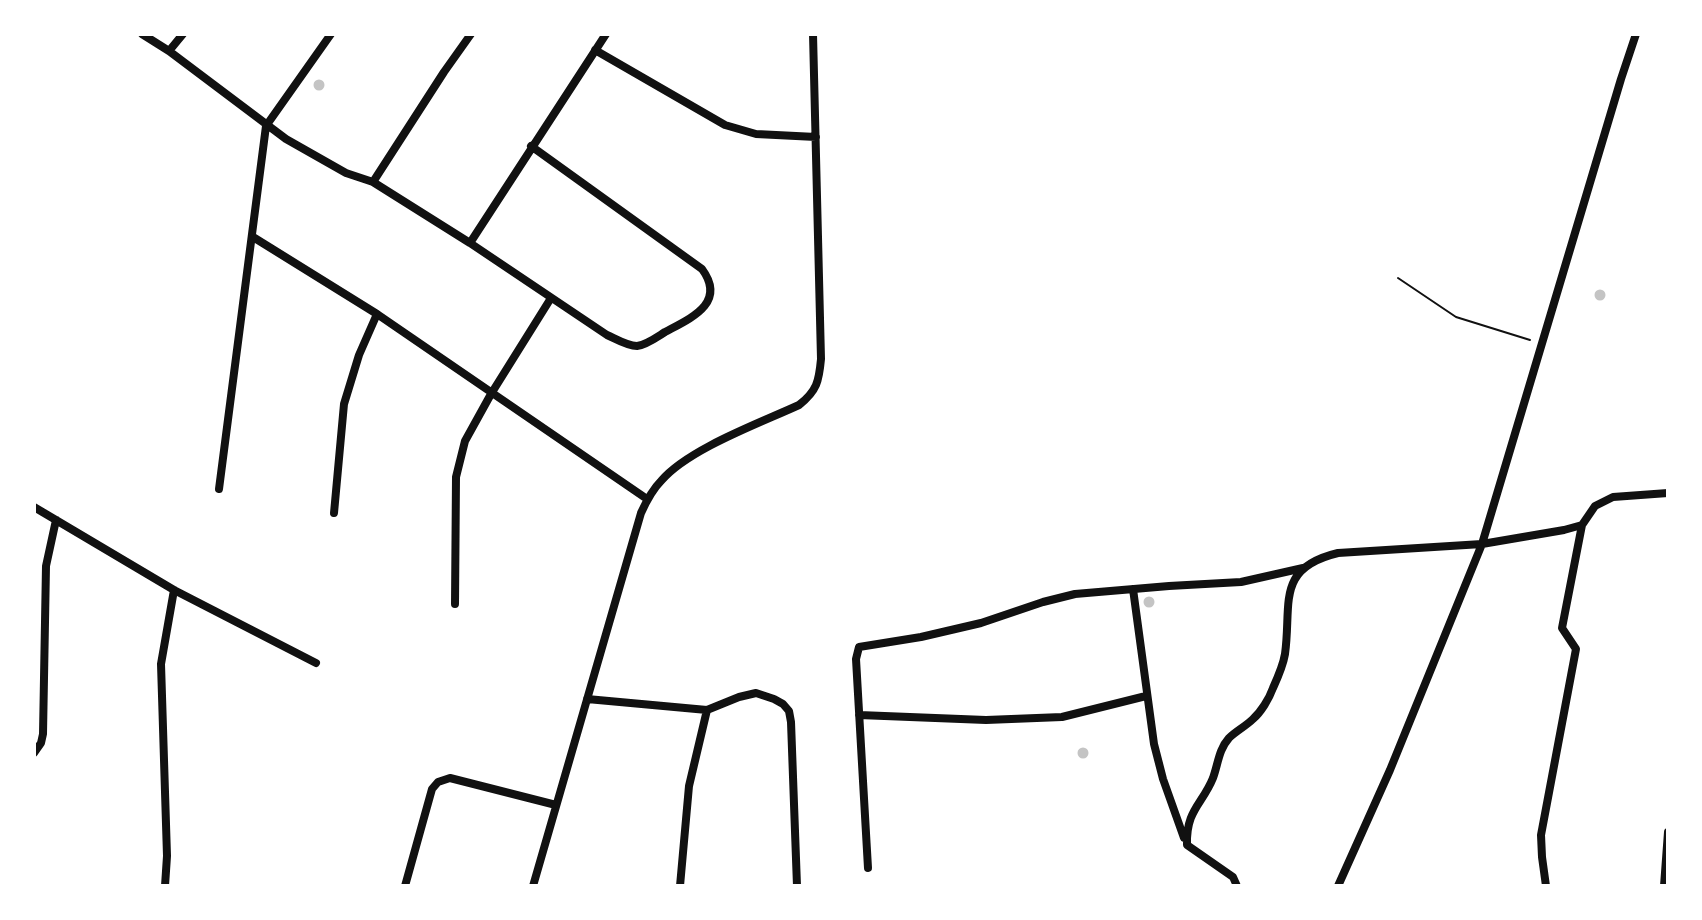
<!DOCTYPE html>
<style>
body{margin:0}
#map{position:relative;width:1702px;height:920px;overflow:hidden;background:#fff;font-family:Manrope,sans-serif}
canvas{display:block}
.frame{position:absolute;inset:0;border:36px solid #fff;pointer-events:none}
</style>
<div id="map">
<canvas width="1702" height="920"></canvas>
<div class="frame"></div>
</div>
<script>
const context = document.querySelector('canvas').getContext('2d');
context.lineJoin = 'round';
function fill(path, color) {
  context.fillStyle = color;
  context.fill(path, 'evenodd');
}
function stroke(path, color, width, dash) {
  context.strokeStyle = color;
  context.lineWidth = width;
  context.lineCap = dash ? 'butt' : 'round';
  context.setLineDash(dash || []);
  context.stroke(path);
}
fill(new Path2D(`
 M313.5 85a5.5 5.5 0 1 1 11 0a5.5 5.5 0 1 1-11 0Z
 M1594.5 295a5.5 5.5 0 1 1 11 0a5.5 5.5 0 1 1-11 0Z
 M1143.5 602a5.5 5.5 0 1 1 11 0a5.5 5.5 0 1 1-11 0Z
 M1077.5 753a5.5 5.5 0 1 1 11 0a5.5 5.5 0 1 1-11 0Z`), '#c4c4c4');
stroke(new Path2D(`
 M 1398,278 L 1456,317 L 1530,340`), '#111', 2);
stroke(new Path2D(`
 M 142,34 L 169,51 L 286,139 L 346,173 L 373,182 L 470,243 L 607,335 C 616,339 627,346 637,346 C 646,345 657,337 665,332 C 691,318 727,303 702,269 L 531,146
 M 595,50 L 725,125 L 756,134 L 816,137
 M 169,51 L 183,34
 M 373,182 L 444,72 L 471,34
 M 253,237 L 377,314 L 647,499
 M 470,243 L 606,34
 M 219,489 L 266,126 L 331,34
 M 34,507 L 174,590 L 316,663
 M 334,513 L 344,404 L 359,355 L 377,314
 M 1133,589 L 1154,744 L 1163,779 L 1184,838
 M 455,604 L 456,477 L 465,441 L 491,394 L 551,298
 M 587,699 L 707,710 L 739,697 L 756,693 L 774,699 L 783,704 L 789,711 L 791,722 L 797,886
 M 859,715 L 986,720 L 1062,717 L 1146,696
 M 34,753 L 41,743 L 43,734 L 46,566 L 56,520
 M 868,868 L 856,659 L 859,647 L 921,637 L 981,623 L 1043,602 L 1075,594 L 1169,586 L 1241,582 L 1303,568
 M 165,886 L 167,856 L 161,664 L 174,590
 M 405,886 L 432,789 L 438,782 L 450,778 L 556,805
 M 533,886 L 641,513 C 646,502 652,490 661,481 C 688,449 760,423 799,405 C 817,391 819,381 821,359 L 813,34
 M 680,886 L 689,786 L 707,710
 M 1237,886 L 1233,877 L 1187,845 C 1186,810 1202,805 1213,778 C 1218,764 1219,749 1229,738 C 1236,731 1246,726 1253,719 C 1261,712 1269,699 1273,688 C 1278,677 1283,666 1285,654 C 1292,604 1275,568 1338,553 L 1482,544 L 1564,530 L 1582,525 L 1595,506 L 1613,497 L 1668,493
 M 1338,886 L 1390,770 L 1482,544 L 1621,79 L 1636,34
 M 1546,886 L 1542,857 L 1541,835 L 1576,649 L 1562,628 L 1582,525
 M 1664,886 L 1668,832`), '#111', 8);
</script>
